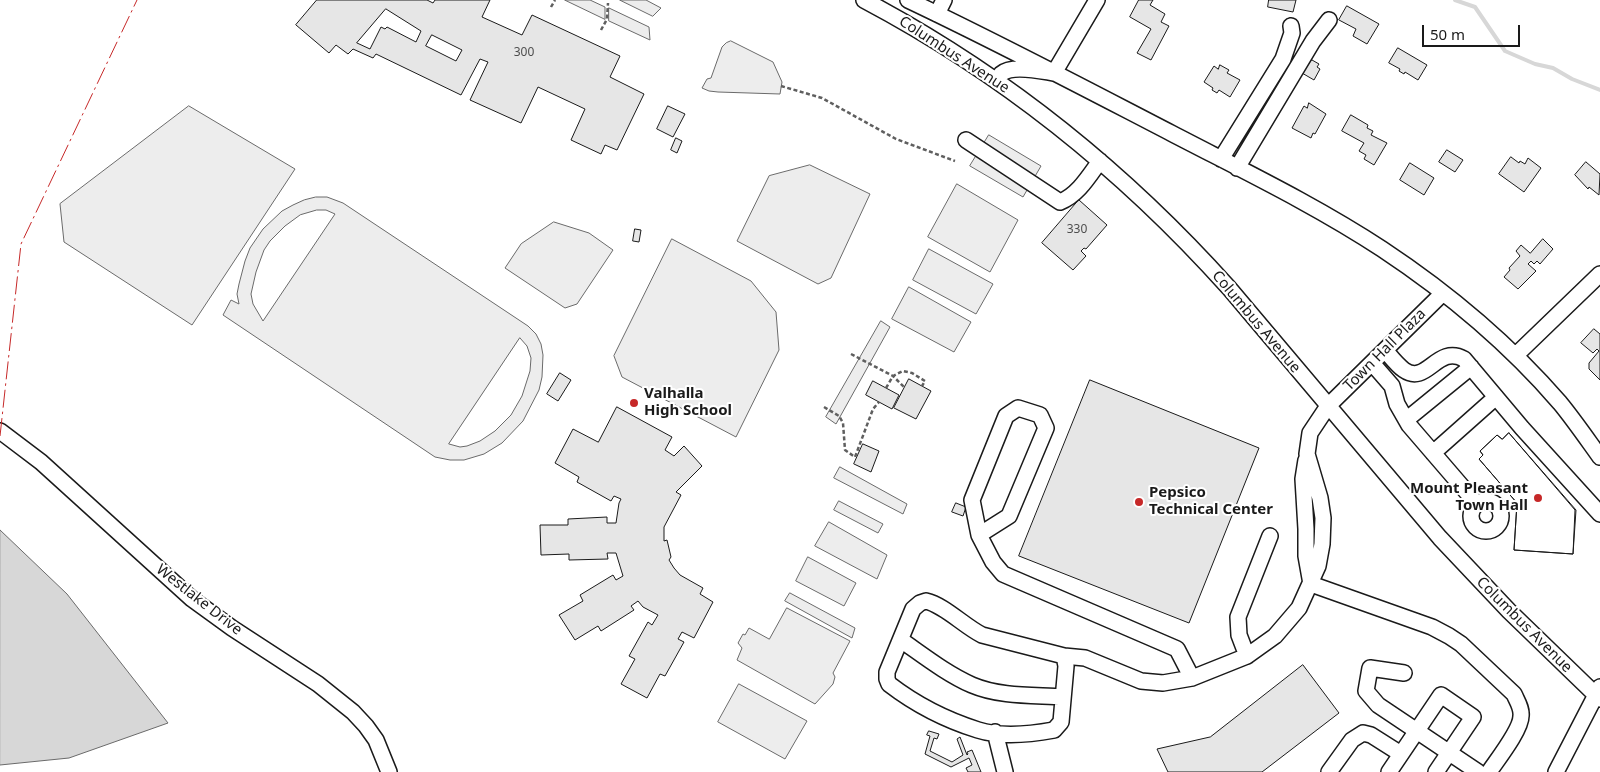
<!DOCTYPE html>
<style>
body{margin:0}
#map{position:relative;width:1600px;height:772px;overflow:hidden;background:#fff;font-family:"Noto Sans",sans-serif}
canvas{display:block}
.scale{position:absolute;left:1422px;top:25px;width:98px;height:22px;box-sizing:border-box;border:2px solid #1a1a1a;border-top:0;padding-left:6px;font-size:15px;line-height:18px;white-space:nowrap;color:#1a1a1a;-webkit-text-stroke:4px #fff;paint-order:stroke}
</style>
<div id="map">
<canvas width="1600" height="772"></canvas>
<div class="scale">50 m</div>
</div>
<script>
const context = document.querySelector('canvas').getContext('2d');
context.lineJoin = 'round';
function fill(path, color) {
  context.fillStyle = color;
  context.fill(path, 'evenodd');
}
function stroke(path, color, width, dash) {
  context.strokeStyle = color;
  context.lineWidth = width;
  context.lineCap = dash ? 'butt' : 'round';
  context.setLineDash(dash || []);
  context.stroke(path);
}
function drawText(font, color, halo, rows, align = 'center') {
  context.font = font + ' "Noto Sans",sans-serif';
  context.lineWidth = 4;
  context.setLineDash([]);
  context.textBaseline = 'middle';
  context.strokeStyle = halo;
  context.fillStyle = color;
  for (const [text, x, y, turn = 0] of rows) {
    context.save();
    context.translate(x, y);
    context.rotate((+turn || 0) * Math.PI / 180);
    context.textAlign = isNaN(turn) ? turn : align;
    if (halo) context.strokeText(text, 0, 0);
    context.fillText(text, 0, 0);
    context.restore();
  }
}
const built = new Path2D(`
 M 565,0 L 590,0 L 605,7 L 605,19 Z
 M 620,0 L 646,0 L 661,8 L 653,16 Z
 M 609,8 L 649,27 L 650,40 L 609,21 Z
 M 731,41 L 773,62 L 782,82 L 780,94 L 718,92 L 709,91 L 702,88 L 707,79 L 711,78 L 722,47 L 726,43 Z
 M 189,106 L 295,169 L 192,325 L 64,242 L 60,204 Z
 M 989,135 L 1041,166 L 1023,197 L 970,166 Z
 M 810,165 L 870,194 L 831,278 L 818,284 L 737,241 L 769,176 Z
 M 957,184 L 1018,220 L 990,272 L 928,237 Z
 M 316,197 L 327,197 L 343,203 L 528,326 L 536,334 L 541,344 L 543,355 L 542,377 L 539,390 L 523,421 L 502,443 L 484,454 L 464,460 L 450,460 L 435,457 L 223,315 L 231,300 L 239,304 L 237,294 L 239,284 L 245,261 L 250,248 L 263,229 L 282,211 L 293,205 L 304,200 ZM 317,210 L 326,210 L 335,214 L 263,321 L 253,304 L 251,294 L 256,272 L 264,250 L 270,241 L 285,226 L 300,215 ZM 520,338 L 527,346 L 531,358 L 530,371 L 522,396 L 511,415 L 495,431 L 480,441 L 467,446 L 460,447 L 449,444 Z
 M 554,222 L 589,233 L 613,250 L 577,304 L 565,308 L 505,268 L 521,244 Z
 M 672,239 L 751,281 L 776,312 L 779,350 L 736,437 L 622,377 L 614,356 Z
 M 929,249 L 993,284 L 976,314 L 913,280 Z
 M 909,287 L 971,322 L 954,352 L 892,319 Z
 M 881,321 L 890,327 L 836,424 L 826,417 Z
 M 840,467 L 907,504 L 903,514 L 834,478 Z
 M 839,501 L 883,524 L 878,533 L 834,510 Z
 M 829,522 L 887,555 L 877,579 L 815,546 Z
 M 808,557 L 856,583 L 844,606 L 796,581 Z
 M 790,593 L 855,628 L 852,638 L 785,601 Z
 M 787,608 L 850,641 L 833,673 L 835,677 L 833,684 L 815,704 L 737,660 L 742,648 L 738,643 L 743,634 L 745,635 L 749,628 L 769,639 Z
 M 739,684 L 807,721 L 785,759 L 718,722 Z`);
fill(built, '#ededed');
stroke(built, '#6a6a6a', 1);
const water = new Path2D(`
 M 0,530 L 67,594 L 168,723 L 69,758 L 0,765 Z`);
fill(water, '#d7d7d7');
stroke(water, '#6a6a6a', 1);
stroke(new Path2D(`
 M 1455,0 L 1475,7 L 1505,51 L 1535,64 L 1553,68 L 1572,79 L 1600,90`), '#d7d7d7', 4);
const building = new Path2D(`
 M 317,0 L 427,0 L 433,3 L 435,0 L 490,0 L 482,17 L 522,35 L 532,15 L 620,56 L 610,77 L 644,94 L 617,150 L 605,145 L 601,154 L 571,140 L 585,109 L 538,87 L 521,123 L 470,100 L 488,62 L 480,59 L 461,95 L 376,54 L 373,58 L 353,49 L 348,54 L 336,45 L 329,53 L 296,25 ZM 386,9 L 421,31 L 416,42 L 387,27 L 385,29 L 381,27 L 370,49 L 357,43 ZM 432,35 L 462,50 L 456,61 L 426,46 Z
 M 1139,0 L 1153,0 L 1150,5 L 1165,14 L 1161,22 L 1169,26 L 1151,60 L 1137,53 L 1151,29 L 1130,17 Z
 M 1269,0 L 1296,0 L 1293,12 L 1268,7 Z
 M 1347,6 L 1379,24 L 1367,44 L 1353,36 L 1356,29 L 1339,20 Z
 M 1398,48 L 1427,65 L 1418,80 L 1405,72 L 1404,74 L 1399,71 L 1400,69 L 1389,63 Z
 M 1312,60 L 1319,64 L 1317,67 L 1320,69 L 1314,80 L 1302,73 Z
 M 1220,65 L 1229,70 L 1227,73 L 1240,80 L 1230,97 L 1219,90 L 1217,93 L 1212,90 L 1213,88 L 1204,82 L 1214,66 L 1218,69 Z
 M 1309,103 L 1326,114 L 1315,134 L 1313,133 L 1311,138 L 1292,128 L 1304,106 L 1307,108 Z
 M 668,106 L 685,114 L 673,137 L 657,129 Z
 M 1351,115 L 1368,125 L 1367,128 L 1373,131 L 1371,135 L 1387,143 L 1374,165 L 1364,159 L 1366,155 L 1359,151 L 1364,143 L 1342,131 Z
 M 676,138 L 682,141 L 677,153 L 671,150 Z
 M 1447,150 L 1463,160 L 1455,172 L 1439,162 Z
 M 1511,157 L 1519,163 L 1520,161 L 1525,164 L 1528,158 L 1541,168 L 1524,192 L 1499,174 Z
 M 1586,162 L 1600,174 L 1599,195 L 1589,187 L 1588,189 L 1575,175 Z
 M 1410,163 L 1434,178 L 1424,195 L 1400,180 Z
 M 1079,200 L 1107,225 L 1086,249 L 1084,248 L 1081,251 L 1086,256 L 1073,270 L 1042,243 Z
 M 635,229 L 641,230 L 639,242 L 633,241 Z
 M 1543,239 L 1553,249 L 1540,264 L 1537,261 L 1534,264 L 1531,261 L 1528,264 L 1536,271 L 1518,289 L 1504,277 L 1510,270 L 1509,268 L 1520,256 L 1516,251 L 1521,245 L 1530,253 Z
 M 1594,329 L 1600,334 L 1600,380 L 1589,369 L 1589,363 L 1599,351 L 1597,349 L 1593,353 L 1581,343 Z
 M 560,373 L 571,380 L 558,401 L 547,394 Z
 M 909,379 L 931,391 L 916,419 L 894,408 Z
 M 1090,380 L 1259,448 L 1189,623 L 1019,556 Z
 M 873,381 L 899,395 L 892,409 L 866,395 Z
 M 617,407 L 672,437 L 665,450 L 674,456 L 684,446 L 702,466 L 676,492 L 681,495 L 664,527 L 664,541 L 667,540 L 671,557 L 669,560 L 674,568 L 680,575 L 703,588 L 700,594 L 713,602 L 694,638 L 682,632 L 678,639 L 684,642 L 665,676 L 660,674 L 647,698 L 621,684 L 635,659 L 629,656 L 648,622 L 652,625 L 658,615 L 643,607 L 638,601 L 631,606 L 634,610 L 601,631 L 598,626 L 575,640 L 559,615 L 583,601 L 580,595 L 613,575 L 616,580 L 623,576 L 616,553 L 607,553 L 608,559 L 569,560 L 569,554 L 541,555 L 540,525 L 568,525 L 568,519 L 607,517 L 607,523 L 616,523 L 619,503 L 621,499 L 614,496 L 611,501 L 577,482 L 579,477 L 555,463 L 573,429 L 598,442 Z
 M 1509,433 L 1576,510 L 1573,554 L 1514,550 L 1517,503 L 1479,459 L 1483,455 L 1480,451 L 1495,437 L 1497,435 L 1502,439 Z
 M 1509,433 L 1575,510 L 1573,554 L 1514,550 L 1517,503 L 1479,459 L 1483,455 L 1480,451 L 1497,435 L 1502,439 Z
 M 863,444 L 879,451 L 871,472 L 854,464 Z
 M 956,503 L 966,507 L 963,516 L 952,512 Z
 M 1303,665 L 1339,713 L 1262,772 L 1168,772 L 1157,749 L 1210,737 Z
 M 929,731 L 939,734 L 937,739 L 934,738 L 930,751 L 952,762 L 963,755 L 957,739 L 960,737 L 967,755 L 968,754 L 967,752 L 972,750 L 981,772 L 968,772 L 966,768 L 972,765 L 969,758 L 951,767 L 925,754 L 930,736 L 927,735 Z`);
fill(building, '#e6e6e6');
stroke(building, '#1a1a1a', 1);
const minor = new Path2D(`
 M 864,0 C 1002,73 1125,172 1229,288 L 1440,538 L 1509,611 L 1600,699
 M 908,0 C 997,42 1084,88 1171,133 C 1242,170 1315,205 1382,249 C 1447,292 1509,344 1560,403 C 1574,420 1587,439 1600,457
 M 937,14 L 944,0
 M 997,81 C 998,79 999,76 1001,74 C 1012,64 1041,71 1054,73 L 1097,0
 M 966,140 L 1060,202 C 1078,195 1089,176 1100,161
 M 1221,159 L 1283,59 L 1292,33 L 1291,26
 M 1237,168 L 1313,41 L 1329,20
 M 1385,350 C 1391,357 1397,365 1404,370 C 1427,386 1437,344 1464,359 L 1522,428 L 1600,514
 M 1516,355 L 1600,274
 M 1372,363 L 1392,386 L 1397,404 L 1409,425 L 1477,504
 M 1406,420 L 1471,367
 M 0,431 L 41,462 L 192,599 L 232,628 L 318,684 L 353,712 L 366,726 L 376,740 L 389,772
 M 1433,453 L 1496,397
 M 1306,460 L 1303,479 L 1306,529 L 1306,556 L 1311,584 L 1432,627 L 1449,636 L 1461,644 L 1514,694 C 1517,701 1522,708 1521,716 C 1521,730 1497,760 1489,772
 M1471 516a15 15 0 1 1 30 0a15 15 0 1 1-30 0Z
 M 979,535 L 1009,516 L 1046,428 L 1040,415 L 1018,408 L 1006,416 L 972,500 L 979,535 L 993,562 L 1003,574 L 1177,649 L 1192,678
 M 926,601 C 944,605 964,626 982,635 L 1064,656 L 1066,666 L 1061,722 L 1054,730 C 1032,734 1000,737 978,730 C 946,720 915,704 889,684 L 887,679 L 887,672 L 913,609 L 920,603 Z
 M 901,640 C 924,656 947,674 972,685 C 1000,697 1034,695 1063,697
 M 1064,656 L 1085,658 L 1141,681 L 1163,683 L 1192,678 L 1247,656 L 1275,636 L 1299,608 L 1318,566 L 1322,544 L 1323,518 L 1320,498 L 1307,454 L 1310,433 L 1328,406 L 1443,293
 M 1247,656 L 1239,635 L 1238,617 L 1270,536
 M 1404,673 L 1370,668 L 1366,691 L 1378,705 L 1478,772
 M 995,732 L 1005,772
 M 1329,772 L 1352,740 L 1363,733 L 1371,735 L 1401,754
 M 1389,772 L 1441,695 L 1473,717 L 1436,772
 M 1556,772 L 1600,687`);
stroke(minor, '#1a1a1a', 18);
stroke(new Path2D(`
 M 551,7 L 555,0
 M 601,30 L 607,19 L 608,3
 M 781,86 L 822,98 L 896,139 L 955,161
 M 851,354 L 893,376 L 905,388
 M 886,388 L 893,376 L 903,371 L 912,373 L 925,381 L 922,386
 M 824,407 L 839,416 L 843,423 L 845,450 L 855,457 L 873,409 L 879,402`), '#5f5f5f', 2.5, [4, 2.5]);
stroke(minor, '#fff', 15);
stroke(new Path2D(`
 M 0,436 L 21,244 L 137,0`), '#c62828', 1, [18, 4, 2.5, 4]);
for (const [x, y, r, color] of [
 [634,403,5,"#c62828"],
 [1538,498,5,"#c62828"],
 [1139,502,5,"#c62828"]
]) {
  const dot = new Path2D();
  dot.arc(x, y, r, 0, 2 * Math.PI);
  context.fillStyle = color;
  context.fill(dot);
  stroke(dot, '#fff', 2);
}
drawText('12px', '#4d4d4d', null, [
 ["300",524,53],
 ["330",1077,230]
]);
drawText('15px', '#1a1a1a', '#fff', [
 ["Columbus Avenue",954,55,33],
 ["Columbus Avenue",1256,322,50],
 ["Town Hall Plaza",1385,350,-45],
 ["Westlake Drive",199,600,38],
 ["Columbus Avenue",1524,625,45]
]);
drawText('bold 15px', '#1a1a1a', '#fff', [
 ["Valhalla",644,394],
 ["High School",644,411],
 ["Mount Pleasant",1528,489,"right"],
 ["Town Hall",1528,506,"right"],
 ["Pepsico",1149,493],
 ["Technical Center",1149,510]
], 'left');
</script>
